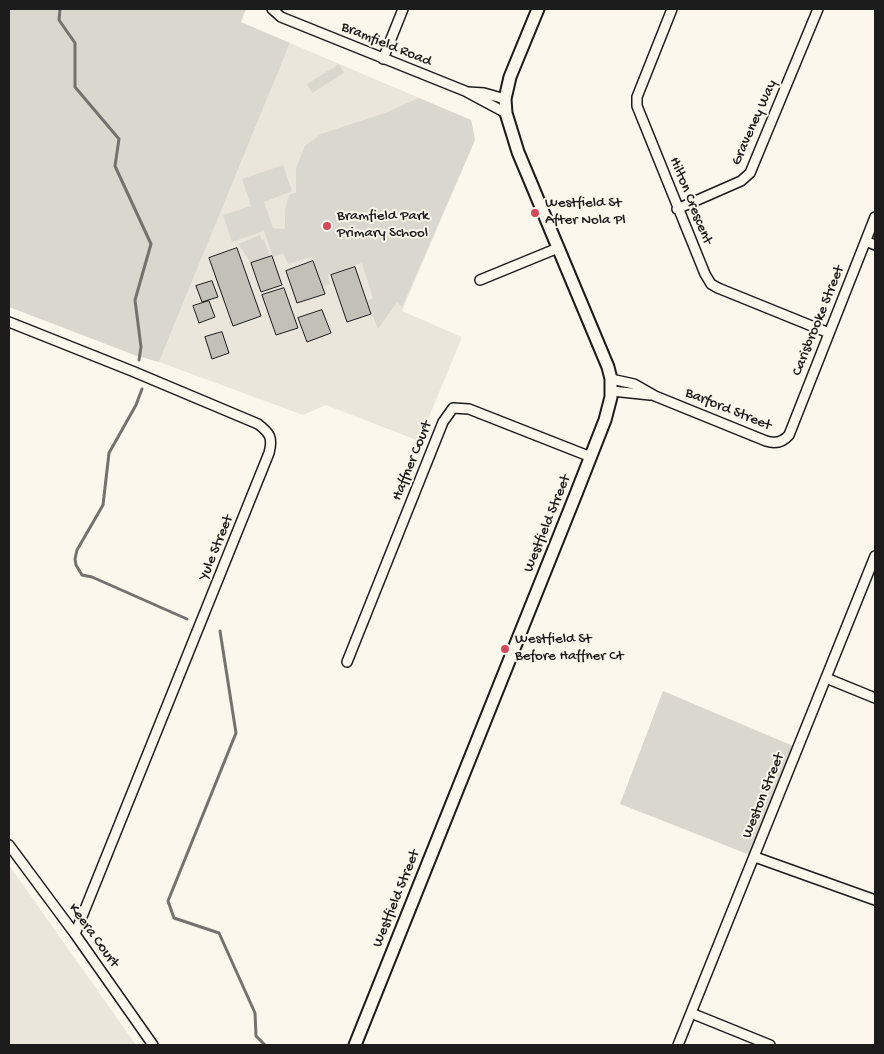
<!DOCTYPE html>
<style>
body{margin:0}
#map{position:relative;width:884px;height:1054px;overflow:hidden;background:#fbf7ec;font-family:"Gochi Hand",sans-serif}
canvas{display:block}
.frame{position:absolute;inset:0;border:10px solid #1c1c1c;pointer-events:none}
</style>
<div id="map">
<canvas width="884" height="1054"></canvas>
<div class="frame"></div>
</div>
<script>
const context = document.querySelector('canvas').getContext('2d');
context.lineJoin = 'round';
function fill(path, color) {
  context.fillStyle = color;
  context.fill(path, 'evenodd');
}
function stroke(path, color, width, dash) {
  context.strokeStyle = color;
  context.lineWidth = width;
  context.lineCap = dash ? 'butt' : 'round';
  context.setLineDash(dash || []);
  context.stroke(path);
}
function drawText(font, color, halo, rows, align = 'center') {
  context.font = font + ' "Gochi Hand",sans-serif';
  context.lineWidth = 4;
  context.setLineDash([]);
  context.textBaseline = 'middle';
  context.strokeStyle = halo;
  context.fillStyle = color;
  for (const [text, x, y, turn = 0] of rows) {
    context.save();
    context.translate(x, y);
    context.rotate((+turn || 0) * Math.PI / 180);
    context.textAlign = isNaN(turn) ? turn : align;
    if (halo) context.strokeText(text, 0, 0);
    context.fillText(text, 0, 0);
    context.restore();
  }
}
fill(new Path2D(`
 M 290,43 L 471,120 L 475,140 L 402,311 L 462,337 L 419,441 L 326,405 L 303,415 L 159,362 Z
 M 9,865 L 136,1045 L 9,1045 Z`), '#eae6dc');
fill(new Path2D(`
 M 9,9 L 246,9 L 241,22 L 290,43 L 159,362 L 137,356 L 9,307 Z
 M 339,64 L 344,73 L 312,93 L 307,84 Z
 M 419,98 L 471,120 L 475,140 L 402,307 L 397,302 L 378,329 L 367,301 L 373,298 L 362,263 L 328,275 L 330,284 L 323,287 L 312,257 L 288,264 L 283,253 L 273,257 L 264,231 L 232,242 L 223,215 L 251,206 L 242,179 L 283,165 L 292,191 L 264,202 L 273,228 L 285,229 L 285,210 L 289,195 L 296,192 L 296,168 L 305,146 L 321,134 L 385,113 Z
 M 260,235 L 262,240 L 264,239 L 270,257 L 251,263 L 238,244 Z
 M 663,691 L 798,748 L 755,857 L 620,804 Z`), '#dad7ce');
stroke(new Path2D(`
 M 60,9 L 59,20 L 75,43 L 75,87 L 119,139 L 115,166 L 151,244 L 135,300 L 141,347 L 139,360
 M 142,389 L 136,405 L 109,453 L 103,505 L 77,550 L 75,559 L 76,565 L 82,575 L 92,577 L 187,619
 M 220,631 L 236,733 L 168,901 L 174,918 L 219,933 L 255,1013 L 256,1036 L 265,1045`), '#74726e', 3);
const building = new Path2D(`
 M 237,248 L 261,316 L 233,326 L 209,258 Z
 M 272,256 L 282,285 L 261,292 L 251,263 Z
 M 313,261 L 325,294 L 297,303 L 286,271 Z
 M 355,267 L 371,314 L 347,322 L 331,275 Z
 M 212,281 L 218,297 L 202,302 L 196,286 Z
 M 284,288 L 298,328 L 276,335 L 262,295 Z
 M 209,301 L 215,317 L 199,323 L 193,306 Z
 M 322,310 L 331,333 L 307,342 L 298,318 Z
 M 222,332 L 229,353 L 212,359 L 205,337 Z`);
fill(building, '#c3c0b8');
stroke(building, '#1c1c1c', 1);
const minor = new Path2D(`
 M 272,9 L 281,17 L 465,91 L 506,113
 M 672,9 L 637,97 L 637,106 L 705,274 L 711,284 L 718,288 L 829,333
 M 383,59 L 403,9
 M 468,92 L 484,93 L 505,99
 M 677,209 L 741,181 L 750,173 L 818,9
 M 866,241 L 875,245
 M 480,280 L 558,248
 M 9,322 L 132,371 L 258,424 C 270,433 273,438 269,453 L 75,934
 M 611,379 L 634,384 L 655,396 L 766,441 C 775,444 783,442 789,435 L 875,217
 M 612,391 L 650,395
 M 347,662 L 443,422 L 453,408 L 469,409 L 591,457
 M 826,678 L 875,698
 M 9,845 L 75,934 L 153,1045
 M 755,857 L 875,900
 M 691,1013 L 770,1045
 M 678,1045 L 875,556`);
const major = new Path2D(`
 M 355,1045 L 576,494 L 605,420 L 611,397 L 611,379 L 608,367 L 518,152 L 506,113 L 505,99 L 510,77 L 538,9`);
stroke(minor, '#1c1c1c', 12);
stroke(major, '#1c1c1c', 15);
stroke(minor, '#fbf7ec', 9);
stroke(major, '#fbf7ec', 11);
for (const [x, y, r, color] of [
 [535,213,5,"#d1495b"],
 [327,226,5,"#d1495b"],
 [505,649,5,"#d1495b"]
]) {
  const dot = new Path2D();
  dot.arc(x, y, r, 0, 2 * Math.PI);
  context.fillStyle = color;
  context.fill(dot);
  stroke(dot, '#fbf7ec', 2);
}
drawText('15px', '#1c1c1c', '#fbf7ec', [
 ["Bramfield Road",386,45,22],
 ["Graveney Way",755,123,-66],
 ["Hilton Crescent",690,201,68],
 ["Carisbrooke Street",819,321,-68],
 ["Barford Street",728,410,22],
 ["Haffner Court",413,461,-68],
 ["Westfield Street",548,524,-68],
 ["Yule Street",217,548,-68],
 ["Weston Street",764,796,-68],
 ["Westfield Street",397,899,-68],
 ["Keera Court",93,936,54]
]);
drawText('15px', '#1c1c1c', '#fbf7ec', [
 ["Westfield St",545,204],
 ["After Nola Pl",545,221],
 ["Bramfield Park",337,217],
 ["Primary School",337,234],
 ["Westfield St",515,640],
 ["Before Haffner Ct",515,657]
], 'left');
</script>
